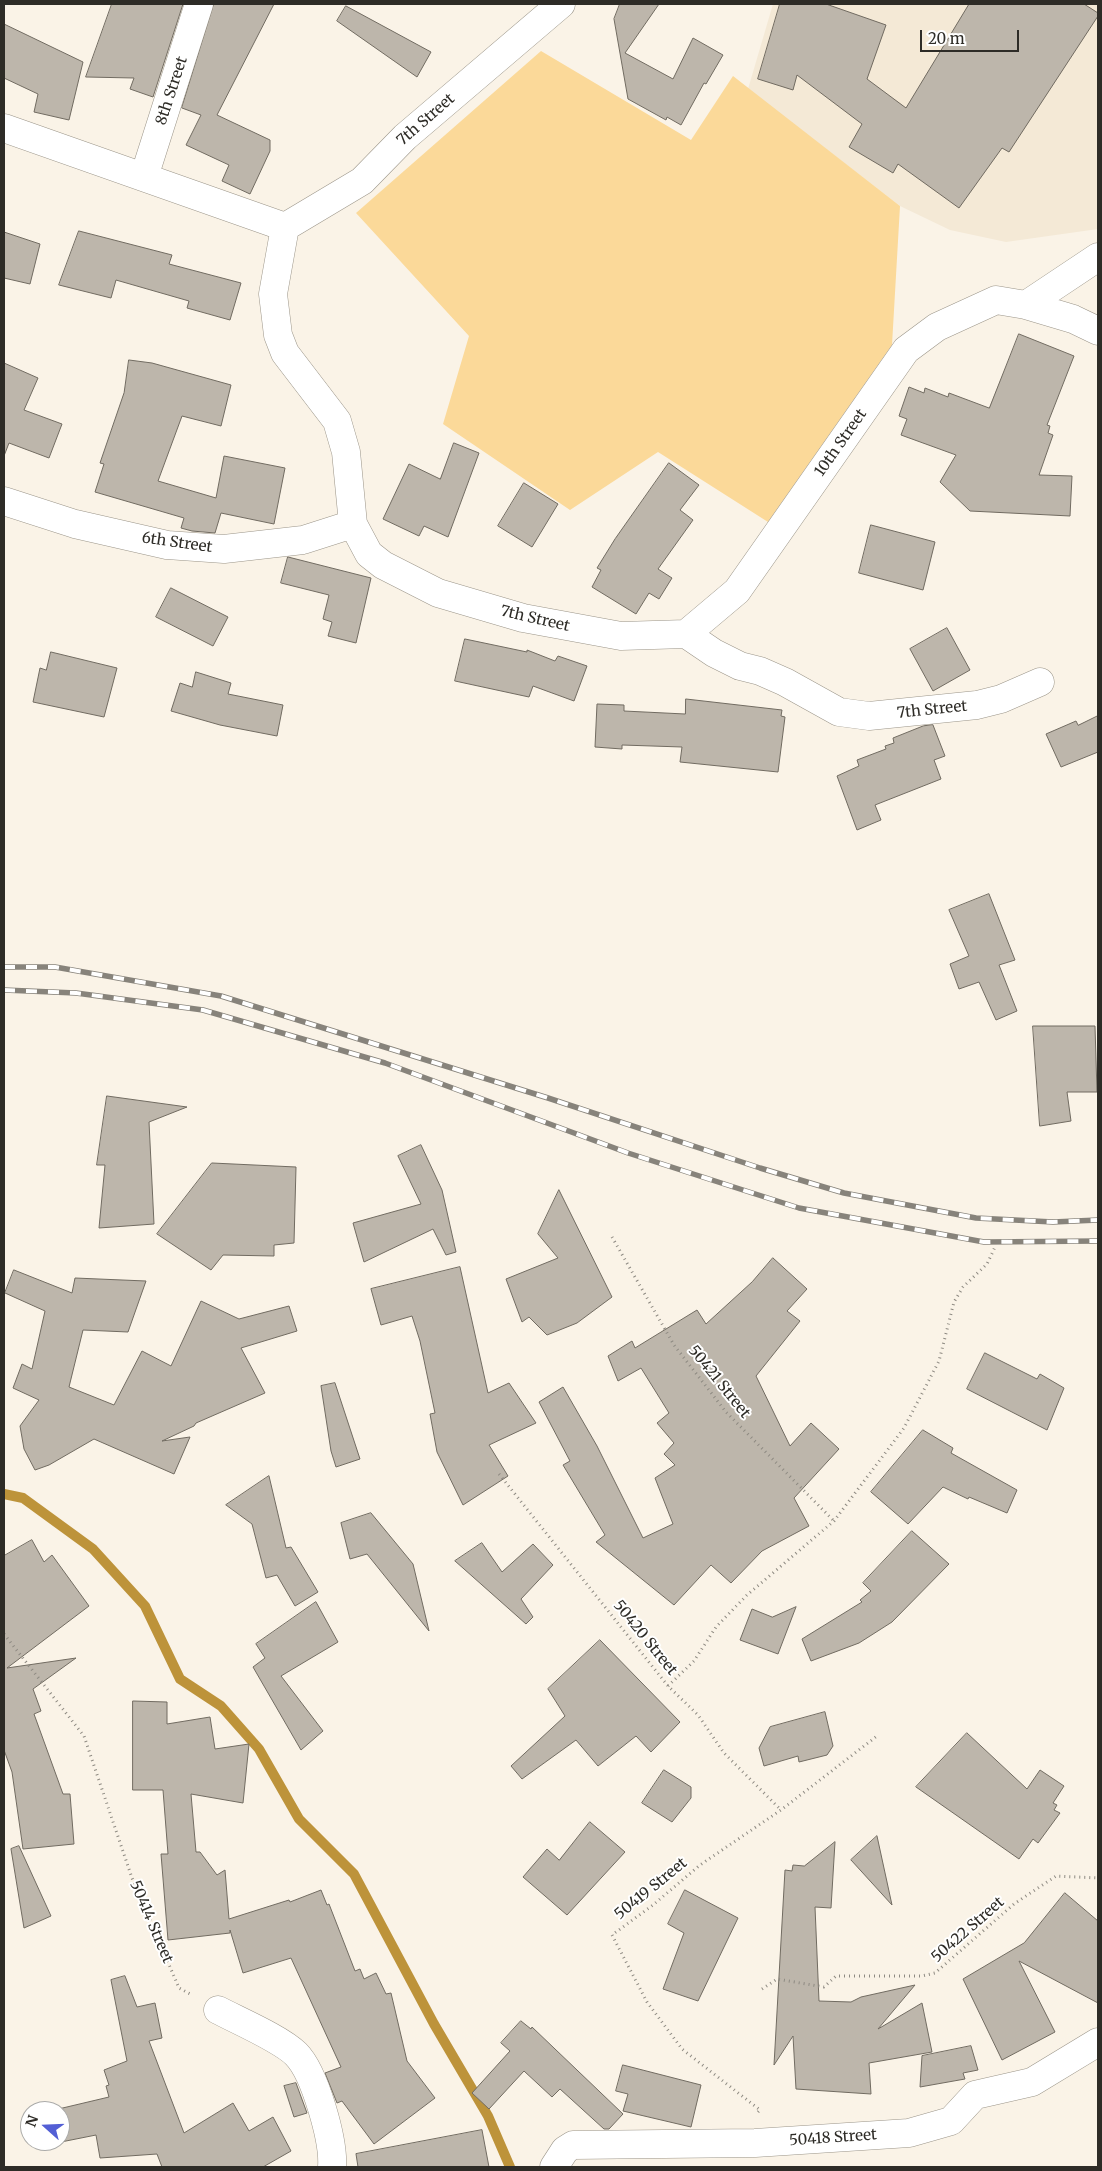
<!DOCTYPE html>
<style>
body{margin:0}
#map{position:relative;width:1102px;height:2171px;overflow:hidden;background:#faf3e7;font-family:Merriweather,serif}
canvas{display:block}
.frame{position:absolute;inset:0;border:5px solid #2e2c27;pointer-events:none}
.north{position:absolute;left:20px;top:2101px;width:50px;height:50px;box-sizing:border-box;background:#fff;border:1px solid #ababa9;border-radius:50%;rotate:290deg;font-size:14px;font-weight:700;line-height:20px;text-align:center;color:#2e2c27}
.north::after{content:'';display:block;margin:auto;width:18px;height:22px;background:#535fd5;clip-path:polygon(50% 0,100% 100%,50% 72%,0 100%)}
.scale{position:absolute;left:920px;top:30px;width:99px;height:22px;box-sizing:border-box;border:2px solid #2e2c27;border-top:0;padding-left:6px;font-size:15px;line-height:18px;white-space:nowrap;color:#2e2c27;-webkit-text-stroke:4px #fff;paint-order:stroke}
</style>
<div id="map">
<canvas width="1102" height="2171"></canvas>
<div class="frame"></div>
<div class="north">N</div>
<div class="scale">20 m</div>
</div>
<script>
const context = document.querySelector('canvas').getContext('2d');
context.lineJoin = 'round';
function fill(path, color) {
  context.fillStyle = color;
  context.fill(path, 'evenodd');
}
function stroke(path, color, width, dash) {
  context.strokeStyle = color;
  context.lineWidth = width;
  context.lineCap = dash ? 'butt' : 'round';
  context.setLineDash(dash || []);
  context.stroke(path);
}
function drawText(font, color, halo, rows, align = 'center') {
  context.font = font + ' Merriweather,serif';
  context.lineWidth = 4;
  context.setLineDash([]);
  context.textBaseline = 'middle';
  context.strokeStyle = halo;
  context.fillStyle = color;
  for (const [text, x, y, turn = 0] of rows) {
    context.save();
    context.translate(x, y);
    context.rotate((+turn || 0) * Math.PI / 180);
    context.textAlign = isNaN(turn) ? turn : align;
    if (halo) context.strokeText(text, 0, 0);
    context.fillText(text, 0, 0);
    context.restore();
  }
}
fill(new Path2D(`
 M 773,4 L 1098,4 L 1098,229 L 1006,242 L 950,230 L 900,206 L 748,89 Z`), '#f4e9d6');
fill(new Path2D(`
 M 541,51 L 691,140 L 733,76 L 900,206 L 892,345 L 768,522 L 658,452 L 570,510 L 443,424 L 469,336 L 356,213 Z`), '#fbd999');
stroke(new Path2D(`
 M 4,1494 L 23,1498 L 93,1549 L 145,1606 L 180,1679 L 221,1706 L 259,1749 L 299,1819 L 354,1874 L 434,2024 L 488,2116 L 510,2167`), '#bd933a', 10);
const building = new Path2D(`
 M 112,4 L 183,4 L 153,97 L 130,89 L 134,78 L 86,77 Z
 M 214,4 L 274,4 L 217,115 L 270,140 L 270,151 L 250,194 L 222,181 L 229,165 L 186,145 L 201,115 L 182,108 Z
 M 620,4 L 659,4 L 625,53 L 673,79 L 693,38 L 723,55 L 706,84 L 704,83 L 681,125 L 667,117 L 666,120 L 628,99 L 614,19 Z
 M 780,4 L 826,4 L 886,25 L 867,79 L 906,108 L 969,4 L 1084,4 L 1098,13 L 1098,16 L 1009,152 L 1002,148 L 959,208 L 898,164 L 893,173 L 849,147 L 862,124 L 797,75 L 793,90 L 758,79 Z
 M 346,6 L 431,52 L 417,77 L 337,21 Z
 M 4,24 L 83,62 L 69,120 L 34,112 L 38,94 L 4,78 Z
 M 79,231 L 172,255 L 169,264 L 241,283 L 230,320 L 187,308 L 189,301 L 116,280 L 111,298 L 59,285 Z
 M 4,232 L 40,244 L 30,284 L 4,278 Z
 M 1019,334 L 1074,356 L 1047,425 L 1050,426 L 1048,433 L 1053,435 L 1039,475 L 1072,476 L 1070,516 L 970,511 L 940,482 L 956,455 L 901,435 L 907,419 L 899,416 L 909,387 L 924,393 L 925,388 L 948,397 L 949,393 L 989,408 Z
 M 129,360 L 152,363 L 231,385 L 221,426 L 182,416 L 158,481 L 216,498 L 224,456 L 285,468 L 274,524 L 221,513 L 215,533 L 192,531 L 181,528 L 184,518 L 95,492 L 104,464 L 100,463 L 124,393 Z
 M 4,363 L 38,378 L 24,410 L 62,424 L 49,458 L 9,443 L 4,456 Z
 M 454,443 L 479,453 L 448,537 L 424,526 L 419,536 L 383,519 L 409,464 L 440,479 Z
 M 669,463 L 699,485 L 680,510 L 693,520 L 658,569 L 672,578 L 659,599 L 649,593 L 636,614 L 592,587 L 601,570 L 597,568 L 615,539 Z
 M 524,483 L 558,504 L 532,547 L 498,526 Z
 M 871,525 L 935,542 L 923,590 L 859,573 Z
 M 288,557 L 371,578 L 356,643 L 328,636 L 332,622 L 323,619 L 329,595 L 281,583 Z
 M 171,588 L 228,617 L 213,646 L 156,617 Z
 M 947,628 L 970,670 L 933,691 L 910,649 Z
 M 465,639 L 527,652 L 527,650 L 555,661 L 558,656 L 587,666 L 574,701 L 533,686 L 529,697 L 455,681 Z
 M 51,652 L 117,668 L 104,717 L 33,702 L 40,668 L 46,670 Z
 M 196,672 L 231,683 L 228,694 L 283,705 L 277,736 L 220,725 L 171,711 L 180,683 L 192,687 Z
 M 686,699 L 782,710 L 781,716 L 785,717 L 778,772 L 680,762 L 682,747 L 622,745 L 622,749 L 595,747 L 597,704 L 624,705 L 624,711 L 685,714 Z
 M 1098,716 L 1098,752 L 1061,767 L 1046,734 L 1076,721 L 1078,725 Z
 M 933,725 L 945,756 L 934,760 L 941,779 L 875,805 L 881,820 L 857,830 L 837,776 L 859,766 L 857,760 L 886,749 L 885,746 L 894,743 L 893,738 L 923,726 Z
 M 989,894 L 1015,960 L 999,965 L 1017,1011 L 996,1020 L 979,982 L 959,989 L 950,964 L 969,956 L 949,910 Z
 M 1033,1026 L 1095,1026 L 1097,1092 L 1067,1092 L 1071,1121 L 1040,1126 Z
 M 107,1096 L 187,1107 L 149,1122 L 154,1224 L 99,1228 L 105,1165 L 97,1165 Z
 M 421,1145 L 442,1190 L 456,1252 L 446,1255 L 433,1229 L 364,1262 L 353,1223 L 421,1204 L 398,1156 Z
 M 212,1163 L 296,1167 L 294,1243 L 274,1245 L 274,1256 L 223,1255 L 211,1270 L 157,1234 Z
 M 559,1190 L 612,1297 L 577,1323 L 547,1335 L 529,1317 L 522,1322 L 506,1279 L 558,1258 L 538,1234 Z
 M 773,1258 L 807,1289 L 787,1311 L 800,1321 L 756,1376 L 790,1446 L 811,1423 L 839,1449 L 794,1498 L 809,1526 L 762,1551 L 731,1583 L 711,1565 L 674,1605 L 596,1542 L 605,1535 L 563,1465 L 570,1461 L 539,1402 L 563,1387 L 597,1446 L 643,1538 L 673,1524 L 655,1478 L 675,1465 L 664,1454 L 674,1443 L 657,1423 L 669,1413 L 641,1368 L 618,1381 L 608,1356 L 632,1341 L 635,1348 L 697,1310 L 706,1324 L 752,1282 Z
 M 460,1267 L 488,1393 L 509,1383 L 536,1423 L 489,1445 L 508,1476 L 463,1505 L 437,1452 L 430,1414 L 435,1413 L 420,1341 L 412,1316 L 381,1325 L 371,1289 Z
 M 14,1270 L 72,1293 L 75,1278 L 146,1281 L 128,1332 L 83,1330 L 69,1387 L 114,1405 L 142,1351 L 171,1366 L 201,1301 L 239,1319 L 289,1306 L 297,1331 L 241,1348 L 265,1393 L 196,1423 L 194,1426 L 162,1441 L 190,1437 L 174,1474 L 94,1439 L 49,1465 L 35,1470 L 24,1449 L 20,1426 L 39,1400 L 13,1388 L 22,1364 L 32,1369 L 45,1311 L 5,1293 Z
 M 985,1353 L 1037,1379 L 1040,1374 L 1064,1388 L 1047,1430 L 967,1389 Z
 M 335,1383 L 360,1459 L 336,1467 L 331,1451 L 321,1386 Z
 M 923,1430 L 953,1448 L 951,1453 L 1017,1490 L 1007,1513 L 969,1497 L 968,1499 L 943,1487 L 908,1524 L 871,1492 Z
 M 269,1476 L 286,1548 L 291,1547 L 318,1592 L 295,1606 L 277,1575 L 266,1578 L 252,1524 L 226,1505 Z
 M 371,1513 L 413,1564 L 429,1631 L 367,1554 L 350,1559 L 341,1523 Z
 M 912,1531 L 949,1564 L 892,1622 L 859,1643 L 811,1661 L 802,1639 L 862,1602 L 860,1600 L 871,1591 L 863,1583 Z
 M 32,1540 L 44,1562 L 52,1555 L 89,1606 L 7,1668 L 76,1658 L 33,1689 L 41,1711 L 34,1714 L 63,1794 L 70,1794 L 74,1844 L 23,1849 L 12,1772 L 4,1750 L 4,1556 Z
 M 482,1543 L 502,1572 L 533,1544 L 553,1565 L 521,1599 L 533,1617 L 526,1624 L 455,1561 Z
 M 316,1602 L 338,1642 L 281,1676 L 323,1731 L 301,1750 L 253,1667 L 265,1658 L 256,1644 Z
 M 796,1607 L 778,1654 L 740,1640 L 752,1609 L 772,1617 Z
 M 600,1640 L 680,1722 L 651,1752 L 636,1736 L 598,1766 L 576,1740 L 522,1779 L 511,1766 L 565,1716 L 548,1689 Z
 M 133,1701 L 167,1702 L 167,1724 L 210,1717 L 215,1749 L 249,1744 L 243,1803 L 191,1794 L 196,1852 L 200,1852 L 217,1875 L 225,1870 L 229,1919 L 289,1900 L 290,1902 L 321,1890 L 327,1905 L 329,1904 L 355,1971 L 360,1969 L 364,1979 L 376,1973 L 386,1994 L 391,1993 L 407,2061 L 435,2098 L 374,2144 L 342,2101 L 337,2103 L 325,2073 L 341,2067 L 291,1958 L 243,1973 L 230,1930 L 230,1933 L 168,1940 L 161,1854 L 168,1854 L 163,1790 L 133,1790 Z
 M 825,1712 L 833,1746 L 827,1755 L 799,1762 L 798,1756 L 764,1766 L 759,1748 L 770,1727 Z
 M 967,1733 L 1027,1789 L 1040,1770 L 1064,1786 L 1053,1803 L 1057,1805 L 1054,1810 L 1060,1813 L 1038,1843 L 1033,1839 L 1019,1859 L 916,1787 Z
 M 664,1770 L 691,1787 L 691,1798 L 672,1822 L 642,1803 Z
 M 590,1822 L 625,1852 L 567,1915 L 523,1877 L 547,1849 L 559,1860 Z
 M 877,1836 L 892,1905 L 851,1860 Z
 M 835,1842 L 831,1908 L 815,1907 L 819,2001 L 851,2002 L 861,1997 L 915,1985 L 878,2029 L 922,2003 L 932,2052 L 869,2063 L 871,2094 L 796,2089 L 793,2036 L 774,2065 L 785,1870 L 792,1871 L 793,1865 L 804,1866 Z
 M 19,1846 L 51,1916 L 24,1928 L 11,1849 Z
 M 685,1890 L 738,1918 L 698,2001 L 663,1989 L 684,1933 L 668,1924 Z
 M 1065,1893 L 1098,1921 L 1098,2003 L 1019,1961 L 1055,2032 L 1002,2060 L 963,1979 L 1024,1943 Z
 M 125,1976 L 137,2007 L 155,2003 L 162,2038 L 149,2041 L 184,2133 L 233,2103 L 249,2131 L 273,2117 L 291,2151 L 263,2167 L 162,2167 L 157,2154 L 100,2158 L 96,2135 L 51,2144 L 51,2141 L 60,2141 L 60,2111 L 50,2111 L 109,2097 L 106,2086 L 109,2085 L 104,2070 L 127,2061 L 111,1980 Z
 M 521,2021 L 531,2029 L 532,2027 L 623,2114 L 609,2129 L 604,2129 L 560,2089 L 552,2097 L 524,2071 L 489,2109 L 472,2093 L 510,2051 L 501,2043 Z
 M 971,2046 L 978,2070 L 963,2073 L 965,2079 L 920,2087 L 922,2056 Z
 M 623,2065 L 701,2085 L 691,2127 L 623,2111 L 628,2094 L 616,2091 Z
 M 296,2083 L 307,2113 L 294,2117 L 284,2086 Z
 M 482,2130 L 489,2167 L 358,2167 L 356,2154 Z`);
fill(building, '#bdb6ab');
stroke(building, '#716b61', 1);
const minor = new Path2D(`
 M 561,4 L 405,137 L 362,181 L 285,227 L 273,294 L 278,335 L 285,353 L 337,421 L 346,452 L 353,524 L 369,554 L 383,565 L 438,593 L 523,618 L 621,636 L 686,634 L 714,653 L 740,666 L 760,671 L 785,682 L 839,712 L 869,716 L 977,705 L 1001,699 L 1040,682
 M 4,128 L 285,227
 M 144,177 L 199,4
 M 1026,305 L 1098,257
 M 4,501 L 75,524 L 167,545 L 224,549 L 303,540 L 353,524
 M 686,634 L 737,591 L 906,350 L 937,327 L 996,300 L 1026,305 L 1073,319 L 1098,331
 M 218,2010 C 239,2021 281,2039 296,2054 C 315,2073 334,2141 332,2167
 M 554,2167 L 565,2150 L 573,2145 L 755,2143 L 909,2133 L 951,2121 L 975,2095 L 1032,2082 L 1098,2042`);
stroke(minor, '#9b9589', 29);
stroke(new Path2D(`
 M 612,1237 L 674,1345 L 726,1412 L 834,1521
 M 499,1474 L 668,1686 L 698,1715 L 724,1753 L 781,1810
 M 4,1634 L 84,1736 L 132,1878 L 179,1988 L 192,1995
 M 668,1686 L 694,1661 L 716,1627 L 747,1595 L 834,1521 L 904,1428 L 939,1361 L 954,1302 L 963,1287 L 987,1264 L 995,1247
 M 762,1989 L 777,1979 L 824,1987 L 836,1976 L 922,1976 L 935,1973 L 1014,1904 L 1056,1876 L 1098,1878
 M 758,2112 L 760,2110 L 682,2049 L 647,2002 L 612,1935 L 653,1905 L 700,1865 L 781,1810 L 877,1736`), '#8e8a82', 3, [1, 4]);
stroke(minor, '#fff', 28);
const rail = new Path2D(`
 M 4,967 L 55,967 L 221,996 L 548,1098 L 760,1168 L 844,1193 L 976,1218 L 1053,1222 L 1098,1220
 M 4,990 L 76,993 L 203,1010 L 385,1063 L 628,1153 L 799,1208 L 984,1242 L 1098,1241`);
stroke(rail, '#87837b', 5.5);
stroke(rail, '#fff', 4, [11]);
drawText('15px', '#2e2c27', '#fff', [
 ["8th Street",172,91,-72],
 ["7th Street",426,120,-41],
 ["10th Street",841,443,-55],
 ["6th Street",177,543,8],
 ["7th Street",535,619,13],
 ["7th Street",932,710,-6],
 ["50421 Street",719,1382,51],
 ["50420 Street",645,1638,51],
 ["50419 Street",651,1889,-39],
 ["50414 Street",151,1922,67],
 ["50422 Street",968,1930,-41],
 ["50418 Street",833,2138,-4]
]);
</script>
